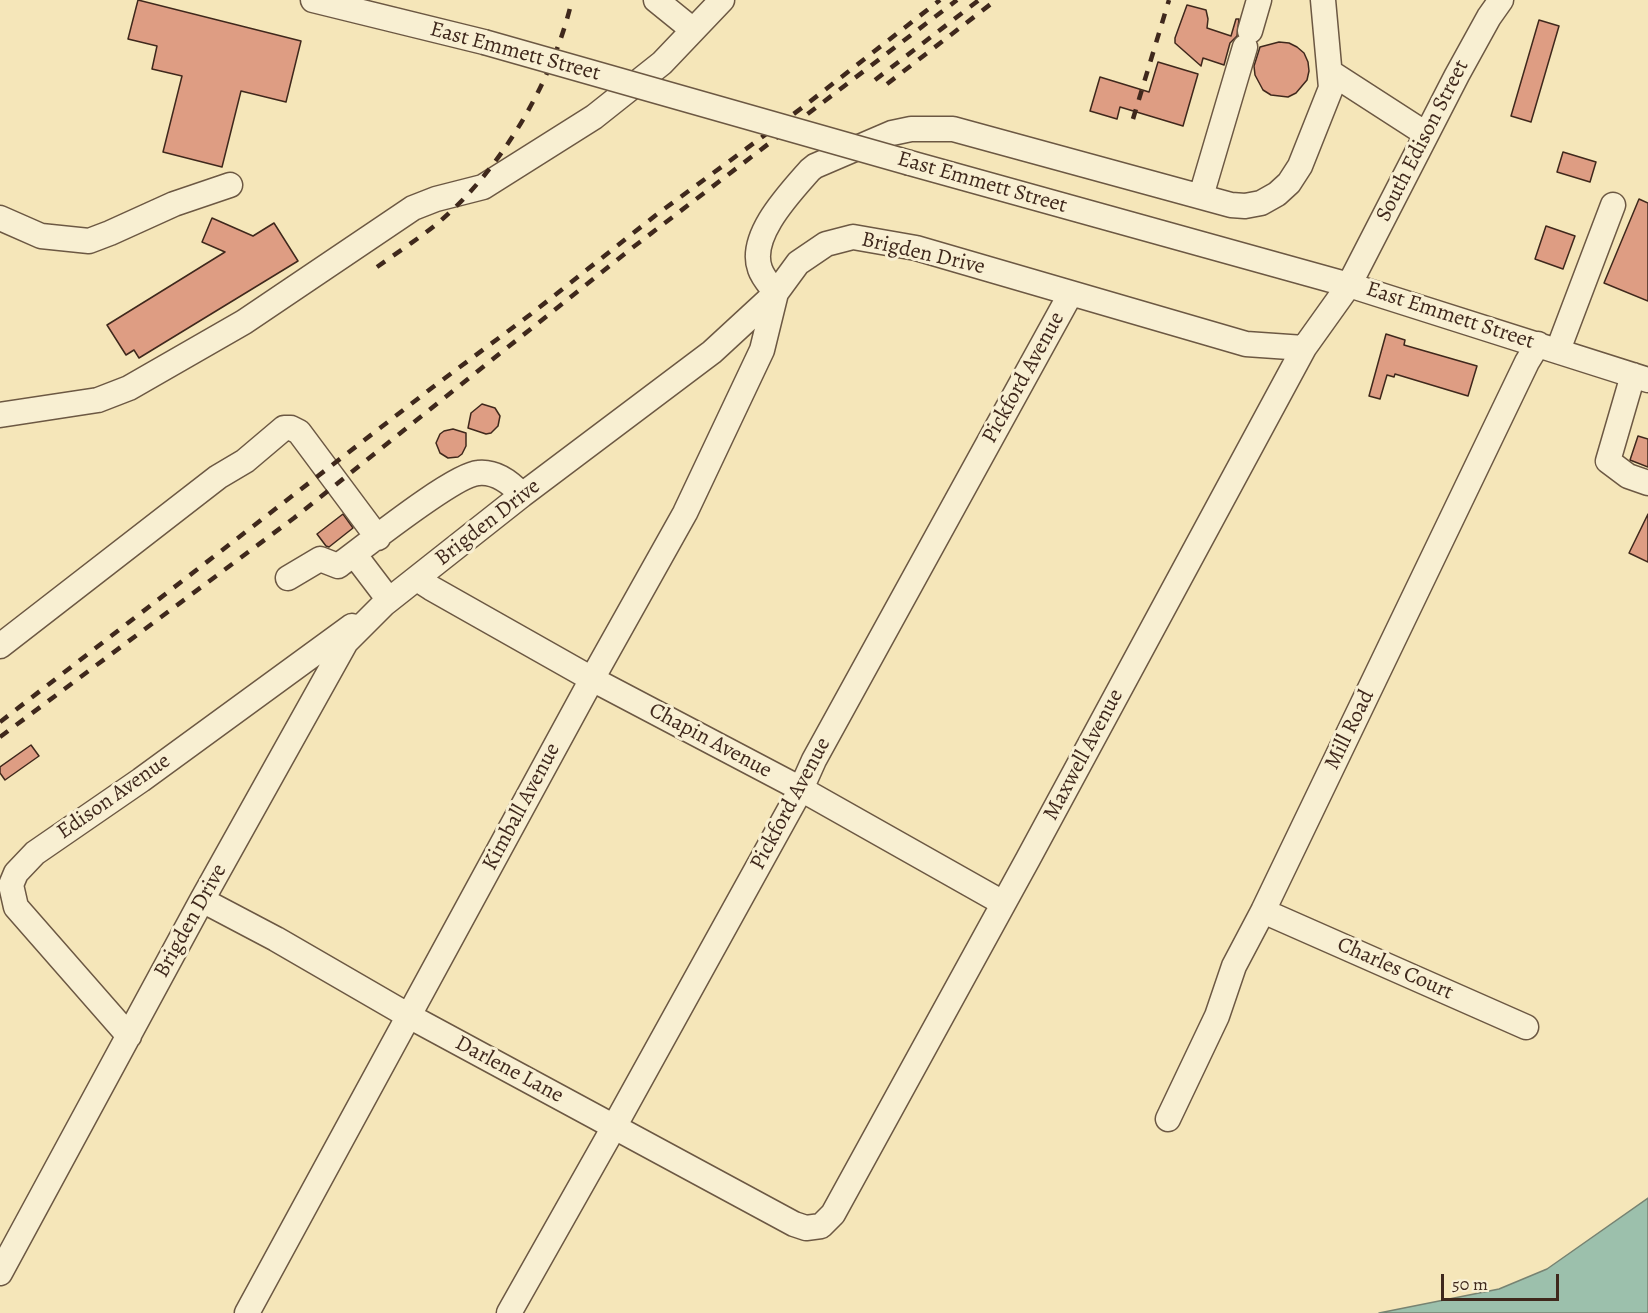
<!DOCTYPE html>
<style>
body{margin:0}
#map{position:relative;width:1648px;height:1313px;overflow:hidden;background:#f5e6b9;font-family:Alegreya,serif}
canvas{display:block}
.scale{position:absolute;left:1441px;top:1274px;width:118px;height:27px;box-sizing:border-box;border:3px solid #3f281c;border-top:0;padding-left:8px;font-size:18px;line-height:21px;white-space:nowrap;color:#3f281c;-webkit-text-stroke:4px #f8efd2;paint-order:stroke}
</style>
<div id="map">
<canvas width="1648" height="1313"></canvas>
<div class="scale">50 m</div>
</div>
<script>
const context = document.querySelector('canvas').getContext('2d');
context.lineJoin = 'round';
function fill(path, color) {
  context.fillStyle = color;
  context.fill(path, 'evenodd');
}
function stroke(path, color, width, dash) {
  context.strokeStyle = color;
  context.lineWidth = width;
  context.lineCap = dash ? 'butt' : 'round';
  context.setLineDash(dash || []);
  context.stroke(path);
}
function drawText(font, color, halo, rows, align = 'center') {
  context.font = font + ' Alegreya,serif';
  context.lineWidth = 6;
  context.setLineDash([]);
  context.textBaseline = 'middle';
  context.strokeStyle = halo;
  context.fillStyle = color;
  for (const [text, x, y, turn = 0] of rows) {
    context.save();
    context.translate(x, y);
    context.rotate((+turn || 0) * Math.PI / 180);
    context.textAlign = isNaN(turn) ? turn : align;
    if (halo) context.strokeText(text, 0, 0);
    context.fillText(text, 0, 0);
    context.restore();
  }
}
const water = new Path2D(`
 M 1648,1198 L 1648,1313 L 1379,1313 L 1499,1289 L 1547,1269 Z`);
fill(water, '#9cc0ac');
stroke(water, '#778372', 1.5);
const building = new Path2D(`
 M 138,0 L 301,41 L 286,102 L 241,91 L 222,167 L 163,152 L 182,76 L 152,69 L 157,46 L 128,39 Z
 M 1187,5 L 1206,10 L 1208,19 L 1207,28 L 1231,36 L 1236,19 L 1239,19 L 1237,36 L 1230,43 L 1224,65 L 1203,58 L 1201,66 L 1175,43 L 1175,38 Z
 M 1539,20 L 1559,26 L 1531,122 L 1511,116 Z
 M 1279,42 L 1289,43 L 1297,47 L 1304,53 L 1308,62 L 1309,71 L 1307,80 L 1296,93 L 1288,97 L 1271,95 L 1263,90 L 1255,75 L 1254,66 L 1260,47 Z
 M 1158,62 L 1198,74 L 1183,126 L 1120,107 L 1117,119 L 1090,111 L 1100,77 L 1149,92 Z
 M 1563,152 L 1596,162 L 1590,182 L 1557,172 Z
 M 1639,199 L 1648,203 L 1648,301 L 1604,283 Z
 M 212,218 L 253,236 L 274,223 L 298,261 L 139,358 L 134,350 L 126,355 L 107,325 L 225,252 L 202,242 Z
 M 1546,226 L 1575,236 L 1563,269 L 1535,259 Z
 M 1386,334 L 1405,340 L 1404,345 L 1477,366 L 1468,396 L 1395,374 L 1394,377 L 1387,375 L 1380,399 L 1369,396 Z
 M 482,404 L 495,408 L 500,416 L 498,426 L 491,433 L 486,434 L 468,428 L 471,413 Z
 M 453,429 L 466,433 L 466,446 L 462,454 L 458,457 L 448,458 L 440,453 L 436,443 L 440,434 L 444,431 Z
 M 1638,436 L 1648,439 L 1648,467 L 1630,460 Z
 M 343,514 L 353,528 L 329,547 L 326,546 L 317,534 Z
 M 1648,514 L 1648,562 L 1629,553 Z
 M 31,745 L 39,756 L 5,780 L 0,773 L 0,767 Z`);
fill(building, '#de9d83');
stroke(building, '#3f281c', 1.5);
const minor = new Path2D(`
 M 313,0 L 484,42
 M 656,0 L 693,30
 M 1250,31 L 1259,0
 M 1330,72 L 1426,134
 M 910,163 L 1349,285 L 1648,380
 M 1201,196 L 1245,47
 M 0,218 L 41,236 L 89,241 L 110,233 L 174,204 L 230,185
 M 1558,350 L 1613,205
 M 1633,375 L 1608,461 L 1628,476 L 1648,483
 M 0,415 L 98,400 L 129,388 L 244,322 L 413,208 L 436,199 L 483,187 L 594,117 L 662,63 L 722,0
 M 354,554 L 389,600
 M 288,578 L 320,559 L 338,566 C 363,548 453,475 478,473 C 496,471 511,483 522,495
 M 417,579 L 431,588 L 592,679 L 801,789 L 1003,903
 M 0,646 L 218,477 L 245,461 L 284,428 L 291,428 L 299,432 L 378,538
 M 202,900 L 276,939 L 409,1016 L 794,1224 L 806,1228 L 821,1226 L 833,1214 L 1028,859 L 1304,348 L 1349,285 L 1457,75 L 1489,17 L 1501,0
 M 1263,911 L 1526,1027
 M 129,1036 L 16,907 L 11,885 L 16,873 L 35,853 L 141,780 L 352,626
 M 1168,1119 L 1217,1016 L 1234,966 L 1263,911 L 1527,362 L 1538,344
 M 0,1273 L 202,900 L 346,642 L 384,604 L 522,495 L 712,352 L 776,293 L 798,263 L 826,244 L 853,237 L 916,248 L 1246,344 L 1304,348
 M 247,1313 L 592,679 L 685,513 L 762,350 L 776,293 C 770,285 763,278 760,269 C 748,236 790,193 810,170 L 815,166 L 892,133 L 911,129 L 953,129 L 1231,205 L 1245,206 L 1261,203 L 1277,194 L 1289,183 L 1300,166 L 1331,88 L 1323,0
 M 509,1313 L 614,1127 L 801,789 L 814,760 L 1071,293`);
stroke(minor, '#6c5843', 27);
stroke(minor, '#f8efd2', 24);
stroke(new Path2D(`
 M 875,80 L 979,0
 M 887,84 L 996,0
 M 1133,119 L 1169,0
 M 377,267 C 395,254 415,241 433,227 C 499,174 553,82 572,0
 M 0,722 L 433,387 L 531,314 L 656,215 L 803,107 L 940,0
 M 0,737 L 294,518 L 632,248 L 957,0`), '#3f281c', 4.5, [10, 10]);
const minorBridge = new Path2D(`
 M 484,42 L 910,163`);
stroke(minorBridge, '#6c5843', 27, []);
stroke(minorBridge, '#f8efd2', 24);
drawText('22px', '#3f281c', '#f8efd2', [
 ["East Emmett Street",515,52,15],
 ["South Edison Street",1423,141,-63],
 ["East Emmett Street",982,183,16],
 ["Brigden Drive",923,254,13],
 ["East Emmett Street",1450,316,18],
 ["Pickford Avenue",1024,378,-61],
 ["Brigden Drive",488,523,-38],
 ["Mill Road",1350,730,-64],
 ["Chapin Avenue",710,741,28],
 ["Maxwell Avenue",1084,755,-62],
 ["Edison Avenue",114,797,-35],
 ["Pickford Avenue",791,804,-62],
 ["Kimball Avenue",522,807,-62],
 ["Brigden Drive",191,921,-61],
 ["Charles Court",1395,969,24],
 ["Darlene Lane",509,1070,28]
]);
</script>
